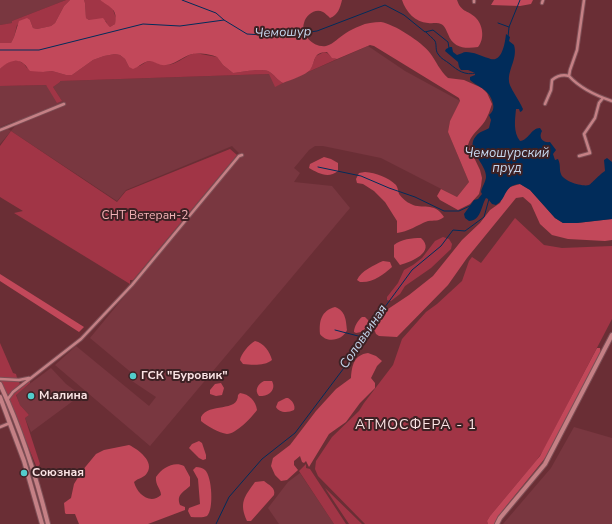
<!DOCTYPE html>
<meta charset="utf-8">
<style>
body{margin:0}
canvas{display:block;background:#6a2e35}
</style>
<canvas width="612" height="524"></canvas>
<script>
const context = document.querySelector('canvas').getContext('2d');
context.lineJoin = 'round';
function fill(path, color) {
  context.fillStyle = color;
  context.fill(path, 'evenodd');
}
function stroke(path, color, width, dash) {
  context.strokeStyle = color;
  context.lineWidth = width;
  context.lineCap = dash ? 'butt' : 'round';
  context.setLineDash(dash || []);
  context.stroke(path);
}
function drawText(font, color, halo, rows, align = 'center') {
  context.font = font + ' "Nunito Sans",sans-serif';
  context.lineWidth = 4;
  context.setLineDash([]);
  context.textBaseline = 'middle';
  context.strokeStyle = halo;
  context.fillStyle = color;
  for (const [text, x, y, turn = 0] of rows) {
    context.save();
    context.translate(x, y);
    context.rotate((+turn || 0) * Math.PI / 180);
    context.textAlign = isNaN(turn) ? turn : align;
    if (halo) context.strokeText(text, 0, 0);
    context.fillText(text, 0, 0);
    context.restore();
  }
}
fill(new Path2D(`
 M 0,0 L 66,0 L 12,21 L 13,23 L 0,25 Z
 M 368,46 L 405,71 L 460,101 L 450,121 L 448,132 L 469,182 L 457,197 L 381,158 L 323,146 L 315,146 L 309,150 L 294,168 L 300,173 L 294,182 L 332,186 L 350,208 L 150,446 L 55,365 L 76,346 L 149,406 L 156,397 L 129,379 L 133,374 L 90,338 L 241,155 L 232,146 L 126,190 L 117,201 L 11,131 L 0,144 L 0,132 L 8,129 L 11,131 L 16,125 L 15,121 L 0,127 L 0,86 L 46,85 L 62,101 L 53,87 L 60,82 L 59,81 L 270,74 L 276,86 Z
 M 51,368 L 66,384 L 81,395 L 31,432 L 25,418 L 29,415 L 20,405 L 16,394 Z
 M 574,427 L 612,438 L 612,524 L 503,524 L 551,468 Z
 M 300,473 L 334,524 L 279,524 L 268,508 L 288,482 Z`), '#793740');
fill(new Path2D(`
 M 66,0 L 70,0 L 64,6 L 55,23 L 51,26 L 37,29 L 33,28 L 30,20 L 17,25 L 14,37 L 11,43 L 0,43 L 0,25 L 12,23 L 12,21 Z
 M 84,0 L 100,0 L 112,7 L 116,18 L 115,24 L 110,27 L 107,25 L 106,21 L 89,20 L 86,18 L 85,3 Z
 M 324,52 C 330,53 331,59 337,59 L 308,72 L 311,68 L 316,56 Z
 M 195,53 L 217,57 L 223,65 L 233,73 C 242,72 260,68 268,71 C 274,74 277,80 283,83 L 275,87 L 269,74 L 60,81 L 60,82 L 53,87 L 62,101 L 57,103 L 46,85 L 0,86 L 0,69 L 5,64 L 11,61 L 19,61 L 24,64 L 27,68 L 43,72 L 52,71 L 66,75 L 72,75 L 93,60 L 104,56 L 115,54 L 120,55 L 125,59 L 129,67 C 132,67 136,68 139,66 C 143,65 145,61 150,61 C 160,62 162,68 175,63 C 182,60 187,55 195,53 Z
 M 11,131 L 117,202 L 126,191 L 230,149 L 237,155 L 133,280 L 130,280 L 130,284 L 14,213 L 23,211 L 0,197 L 0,146 Z
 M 515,218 L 544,245 L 562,248 L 612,246 L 612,319 L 543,451 L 536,461 L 490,516 L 487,521 L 488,524 L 365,524 L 318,476 L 315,469 L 316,461 L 332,437 L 359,411 L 364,403 L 393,365 L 402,339 L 426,312 L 437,304 L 462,281 L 469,261 L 472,257 L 481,263 Z
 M 443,237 L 449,239 L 452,244 L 451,249 L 431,268 L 405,286 L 400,294 L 391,301 L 387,300 L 387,297 L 398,283 L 404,270 L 413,265 L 422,258 L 435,241 Z
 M 0,343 L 13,373 L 16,374 L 17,378 L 16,379 L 4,379 L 0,378 Z
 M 1,381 L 18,381 L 20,384 L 7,396 Z
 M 28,381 L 30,381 L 30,383 L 16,395 L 20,405 L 29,415 L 25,418 L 40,464 L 37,468 L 9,400 L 11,394 Z
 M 306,464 L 306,468 L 310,469 L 346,524 L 334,524 L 299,471 Z
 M 325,488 L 362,524 L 349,524 Z`), '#a13546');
fill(new Path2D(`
 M 70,0 L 84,0 L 85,3 L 86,18 L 89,20 L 103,18 C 106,21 107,25 110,27 L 115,24 C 118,9 111,8 100,0 L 342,0 C 340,8 338,15 330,18 C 328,16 325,13 323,12 C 315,8 306,15 304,23 C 300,35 314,48 326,46 C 334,44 339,37 346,33 C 350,30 355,28 360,26 C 366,23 374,22 381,22 C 394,24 422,42 430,53 C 436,61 440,71 448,78 L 464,80 L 482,88 L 487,93 L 492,104 C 490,110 488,116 485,121 C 479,130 471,134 468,145 L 480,170 L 482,178 L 481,186 L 479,194 L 470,204 L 458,210 L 440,200 L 437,196 L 441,189 L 457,197 L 469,182 L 448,132 L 450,121 L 460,101 L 459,98 L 374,46 L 370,45 L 337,59 L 332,58 L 327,52 C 312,52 316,62 310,70 C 306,75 290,80 283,83 C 277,80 274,74 268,71 C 260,68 242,72 233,73 L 223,65 L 217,57 C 210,54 197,52 189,55 C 181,58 175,64 166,65 C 160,66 156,62 150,61 C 144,61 139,67 133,69 L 129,67 L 125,59 L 120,55 L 115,54 L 104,56 L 93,60 L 72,75 L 66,75 L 52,71 L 43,72 L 30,71 C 28,69 26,65 24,64 C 16,57 6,63 0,69 L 0,43 L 11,43 L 14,37 L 19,21 L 27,18 L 30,20 L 33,28 L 37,29 L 51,26 L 55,23 L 64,6 Z
 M 402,0 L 457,0 C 461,12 467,10 475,17 C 483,24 485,39 478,47 C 465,49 453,48 448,34 C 446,30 445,26 441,24 C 437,22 433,24 428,23 C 415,22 406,12 402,0 Z
 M 494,0 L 533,0 L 531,4 L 520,6 L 491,5 Z
 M 324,157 L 331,159 L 338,163 L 338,171 C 328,179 318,173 309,168 L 310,164 Z
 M 365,172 C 376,173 388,177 396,185 C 398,188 398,191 399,194 C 402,198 406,202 411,204 C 422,210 434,201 444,217 C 438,222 434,220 428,221 C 417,225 408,232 397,233 L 397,221 L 385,202 L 374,191 L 363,184 L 357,183 L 356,179 L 359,173 Z
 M 520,184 L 530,190 L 555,218 L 563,223 L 577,223 L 612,219 L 612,240 L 605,241 L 568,239 L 552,235 L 540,224 L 531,204 L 523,197 L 516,198 L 467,258 L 448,285 L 397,337 L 379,336 L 376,334 L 374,329 L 388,309 L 409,295 L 433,276 L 462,240 L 480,223 L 490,210 L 500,203 L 504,194 L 510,187 Z
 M 421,238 C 436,252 411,262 400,265 L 394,257 L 394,245 C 401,239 412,238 421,238 Z
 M 383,261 L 390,262 L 392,267 C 383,275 373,283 360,282 L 357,280 C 361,271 374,265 383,261 Z
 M 0,274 L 84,327 L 79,332 L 0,281 Z
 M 335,307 C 346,311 346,321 347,330 C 343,340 327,344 320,334 C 319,321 321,311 335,307 Z
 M 362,317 L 365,317 L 368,320 L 368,326 L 361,332 L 356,333 L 354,332 C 354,327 358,320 362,317 Z
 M 255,341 C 264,343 270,352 272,360 C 265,366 252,365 243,364 L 240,360 C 241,354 249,344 255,341 Z
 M 597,348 L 600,348 L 601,354 L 546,457 L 507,505 L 498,517 L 495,524 L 488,524 L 487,521 L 490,516 L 540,456 Z
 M 368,353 L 376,356 L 382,361 L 377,366 L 371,378 L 375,383 L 375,388 L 360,403 L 346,422 L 329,434 L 309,467 L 306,461 L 304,463 L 302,462 L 300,456 L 294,461 L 294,465 L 298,470 L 287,480 L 281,481 L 275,475 L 271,466 L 273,458 L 290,445 L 316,411 L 336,389 L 351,378 C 352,365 354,355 368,353 Z
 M 264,381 L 272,381 C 277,391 267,397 259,396 C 254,390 258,384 264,381 Z
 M 221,383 L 224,388 L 222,395 L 216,396 L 210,394 L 210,390 L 215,384 Z
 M 240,393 C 249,394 256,401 257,410 C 252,417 236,434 227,434 C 219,433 207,426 201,421 L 201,417 C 209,402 238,413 238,395 Z
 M 286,398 L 288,398 C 292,400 296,406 294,410 C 288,413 279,413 276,407 L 278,402 Z
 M 199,441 L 202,443 L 206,455 L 206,459 L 203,460 L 199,458 L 189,448 L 192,444 Z
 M 129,445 C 138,449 155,462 147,473 C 144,478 138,478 134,482 C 137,494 150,505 161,495 C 161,489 155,485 156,477 C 162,468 174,461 184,466 L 190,477 L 190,486 C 184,492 176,494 180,505 L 185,507 L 185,510 L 148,524 L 79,524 L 75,514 L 66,514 L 65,513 L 64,503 L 71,498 L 74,484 L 82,471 L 96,454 L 104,450 Z
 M 196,467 C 199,467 203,468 205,470 C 212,476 214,510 207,516 C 203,518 196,517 191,517 L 188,511 L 189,508 L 200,504 L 198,479 L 193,470 Z
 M 264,481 C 269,485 276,488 274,495 L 251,521 L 247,521 C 239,503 244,497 255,482 Z`), '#c2485a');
fill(new Path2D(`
 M 506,34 L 510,37 L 509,41 L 514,45 C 518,58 508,69 509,81 C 509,87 520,101 523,109 L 522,111 L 520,112 L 519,109 L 516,109 C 515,120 513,132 520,141 C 529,140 531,128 540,128 L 542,131 C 538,138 543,143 550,142 L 556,150 L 553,154 L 555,160 L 558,159 C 561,165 559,169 561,174 C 563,181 582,187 589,185 C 590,185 601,173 605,171 L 604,160 L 607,158 L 612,162 L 612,219 L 577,223 L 563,223 L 555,218 L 530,190 L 520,184 C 503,185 508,198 496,205 L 492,204 L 488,199 L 486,198 C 481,206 481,221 469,221 L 465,218 L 464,214 L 474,200 L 478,199 L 482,194 L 481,192 C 482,187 486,181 486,177 C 487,164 464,149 476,136 C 480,131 485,131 489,128 L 491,120 L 489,115 C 493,112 494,108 493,104 C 490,89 479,88 470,80 L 470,77 L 475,75 L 475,73 L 468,70 L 461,70 L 459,67 L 458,62 L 445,51 L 446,49 L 450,47 L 452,47 L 453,52 L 457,55 C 461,54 463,52 466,52 C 474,52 481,56 488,58 C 502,65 505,43 506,34 Z`), '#012c5a');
stroke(new Path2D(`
 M 182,0 L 216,13 L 224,20
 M 498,23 L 509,27
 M 426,32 C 428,35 433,38 435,41 C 437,45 435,50 438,54 C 441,59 445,60 450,64 C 457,70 465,76 476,73
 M 508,37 L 509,27 L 520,0
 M 0,50 L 39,50 L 143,24 L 180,26 L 224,20 L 247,34 L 279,36 L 317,31 L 385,5 L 404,15 L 425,32 L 433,30 L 448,42 L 449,48
 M 318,167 L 361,176 L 389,188 L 415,197 L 444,211 L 459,211 L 472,205
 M 335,330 L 362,337
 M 216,524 L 229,497 L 262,459 L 295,433 L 356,352 L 363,337 L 412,270 L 441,246 L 453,230 L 465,231 L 484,217 L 489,199`), '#012c5a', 1);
const street = new Path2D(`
 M 474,0 L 474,2
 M 584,0 L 577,50 L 570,70 L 569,76 C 579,87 597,96 612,101
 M 542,3 L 543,0
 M 545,104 L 551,90 L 552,80 C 557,76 562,74 569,76
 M 0,130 L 64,104
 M 579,156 L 590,153 L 584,134 L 595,118 L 599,103 L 603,98
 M 0,379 L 19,380 L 29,378
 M 7,400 L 13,392 L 81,339 L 132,285 L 239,156 L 242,155
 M 0,427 L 10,423`);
const secondary = new Path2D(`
 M 0,384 C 21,429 36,476 48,524
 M 0,397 L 24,461 L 42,524
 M 497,524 L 500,518 L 545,464 L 612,335`);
stroke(street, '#7d4e55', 4.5);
stroke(secondary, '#7d4e55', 6);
stroke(street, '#c58085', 2.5);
stroke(secondary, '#c58085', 4);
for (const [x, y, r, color] of [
 [133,376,4,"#52cdcc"],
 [31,396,4,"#52cdcc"],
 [24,473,4,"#52cdcc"]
]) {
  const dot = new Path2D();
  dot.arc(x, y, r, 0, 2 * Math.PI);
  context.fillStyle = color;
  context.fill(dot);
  stroke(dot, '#3d2124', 1.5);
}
drawText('12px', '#f2b2b6', '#3d2124', [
 ["СНТ Ветеран-2",145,216]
]);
drawText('bold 12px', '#fbe4e5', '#3d2124', [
 ["ГСК \"Буровик\"",141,376],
 ["М.алина",39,396],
 ["Союзная",32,473]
], 'left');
drawText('italic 13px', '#c4d6ed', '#3d2124', [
 ["Чемошур",283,33,-2],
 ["Чемошурский",507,154],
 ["пруд",507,169],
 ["Соловьиная",364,337,-56]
]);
context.letterSpacing = '1px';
drawText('14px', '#fbe4e5', '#3d2124', [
 ["АТМОСФЕРА - 1",416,426]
]);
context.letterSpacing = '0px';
</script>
